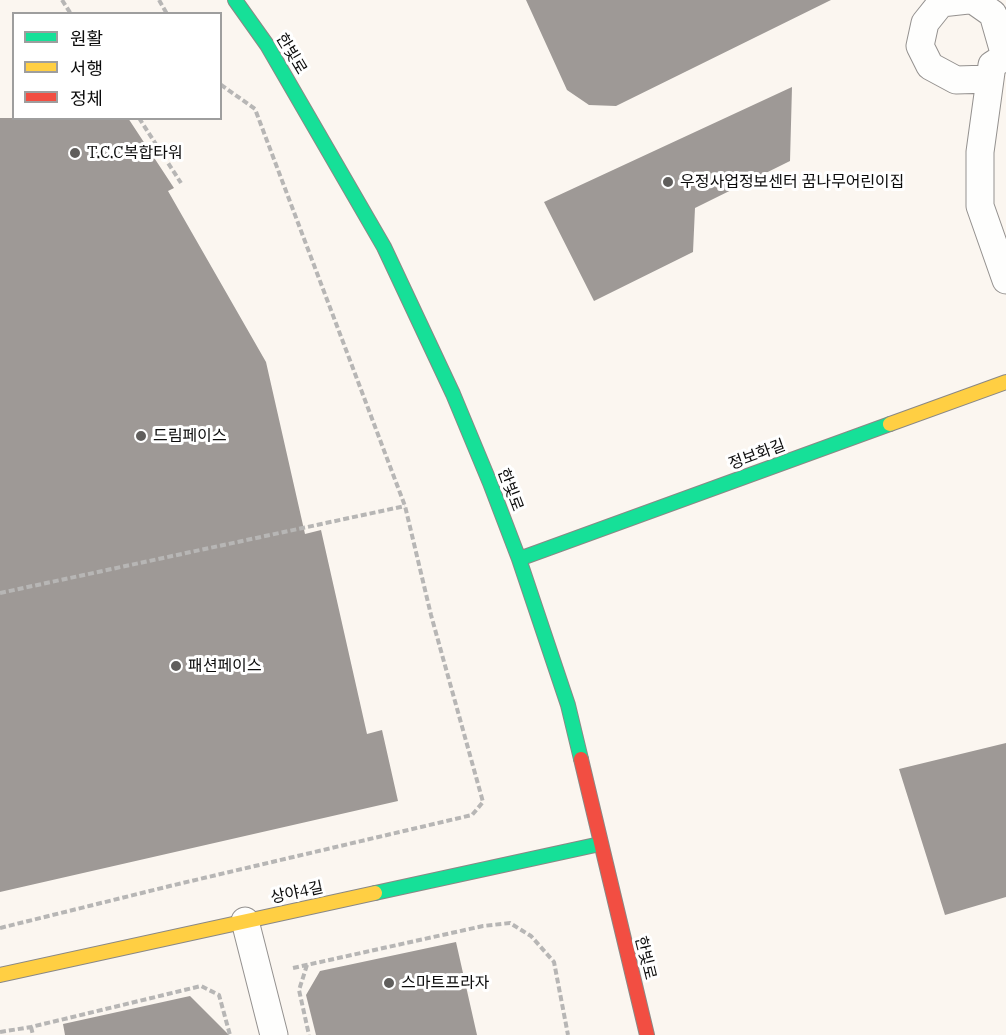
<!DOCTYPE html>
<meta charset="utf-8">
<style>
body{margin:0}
#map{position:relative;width:1006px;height:1035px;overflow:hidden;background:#fbf6f0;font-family:"IBM Plex Serif","Noto Sans KR",serif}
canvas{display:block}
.legend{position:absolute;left:12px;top:12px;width:210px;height:108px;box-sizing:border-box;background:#fff;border:2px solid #9e9e9e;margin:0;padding:8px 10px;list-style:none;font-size:18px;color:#0c0c0c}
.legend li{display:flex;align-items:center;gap:12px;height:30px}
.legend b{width:30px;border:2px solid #9e9e9e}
</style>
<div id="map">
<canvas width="1006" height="1035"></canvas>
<ul class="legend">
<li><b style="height:8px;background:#16e098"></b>원활</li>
<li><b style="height:8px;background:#ffcf43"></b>서행</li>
<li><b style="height:8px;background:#f24e42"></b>정체</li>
</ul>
</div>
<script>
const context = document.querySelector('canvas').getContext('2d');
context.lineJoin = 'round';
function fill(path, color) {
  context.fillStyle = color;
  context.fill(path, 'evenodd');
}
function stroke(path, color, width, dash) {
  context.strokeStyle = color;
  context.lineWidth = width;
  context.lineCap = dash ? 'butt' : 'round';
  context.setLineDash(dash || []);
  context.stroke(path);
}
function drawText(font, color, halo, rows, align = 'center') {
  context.font = font + ' "IBM Plex Serif","Noto Sans KR",serif';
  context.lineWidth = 6;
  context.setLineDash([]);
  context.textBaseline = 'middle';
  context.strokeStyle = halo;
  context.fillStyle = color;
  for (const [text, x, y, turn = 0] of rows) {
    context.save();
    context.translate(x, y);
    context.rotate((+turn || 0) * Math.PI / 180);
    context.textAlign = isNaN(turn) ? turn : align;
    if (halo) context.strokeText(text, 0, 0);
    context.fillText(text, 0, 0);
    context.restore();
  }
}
fill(new Path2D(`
 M 526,0 L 831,0 L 616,106 L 589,105 L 567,90 Z
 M 792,87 L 790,161 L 695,208 L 693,252 L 594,301 L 544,202 Z
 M 0,118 L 128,118 L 174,188 L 168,191 L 266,362 L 305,534 L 321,530 L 367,734 L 382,730 L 398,801 L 0,892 Z
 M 1006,743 L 1006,897 L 945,915 L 899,769 Z
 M 456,942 L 477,1035 L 316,1035 L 306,995 L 320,971 Z
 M 190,996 L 229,1035 L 65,1035 L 63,1024 Z`), '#9e9996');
const street = new Path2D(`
 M 968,0 L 941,3 L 925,23 L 920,46 L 930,66 L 956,80 L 990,79
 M 973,0 L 993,14 L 1005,56
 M 1006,56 L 992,65 L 980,152 L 980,206 L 1006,280
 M 245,921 L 274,1035`);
const fast = new Path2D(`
 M 235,0 L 267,45 L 384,247 L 453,394 L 490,483 L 519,559 L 568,705 L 581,759
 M 519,559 L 890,424
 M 375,893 L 600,844`);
const slow = new Path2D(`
 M 890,424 L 1006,382
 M 0,975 L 375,893`);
const jam = new Path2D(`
 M 581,759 L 647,1035`);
stroke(street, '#94918f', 29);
stroke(fast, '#8a8885', 16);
stroke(slow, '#8a8885', 16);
stroke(jam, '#8a8885', 16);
stroke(new Path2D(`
 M 62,0 L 71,14
 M 159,0 L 167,14
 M 139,118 L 181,183
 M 0,593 L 405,506
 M 0,928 L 174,885 L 472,815 L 483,802 L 431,615 L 405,506 L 255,109 L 220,84
 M 307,965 L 299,990 L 309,1035
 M 293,968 L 483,926 L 510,923 L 531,936 L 554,962 L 568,1035
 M 31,1027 L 33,1035
 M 0,1032 L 31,1027 L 201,986 L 219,995 L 230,1035`), '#b7b6b5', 4, [6, 3]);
stroke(street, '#fefefd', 27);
stroke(fast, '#16e098', 14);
stroke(slow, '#ffcf43', 14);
stroke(jam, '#f24e42', 14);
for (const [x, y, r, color] of [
 [75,153,6,"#605e5c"],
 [668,182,6,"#605e5c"],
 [141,436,6,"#605e5c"],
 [176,666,6,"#605e5c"],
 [389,983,6,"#605e5c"]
]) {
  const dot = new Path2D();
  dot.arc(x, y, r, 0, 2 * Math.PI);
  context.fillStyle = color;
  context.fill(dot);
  stroke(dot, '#fff', 2);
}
drawText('16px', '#0c0c0c', '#fff', [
 ["한빛로",291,54,59],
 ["정보화길",757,455,-20],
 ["한빛로",510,490,69],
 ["상야4길",297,893,-12],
 ["한빛로",645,958,76]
]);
drawText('16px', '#0c0c0c', '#fff', [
 ["T.C.C복합타워",87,153],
 ["우정사업정보센터 꿈나무어린이집",680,182],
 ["드림페이스",153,436],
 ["패션페이스",188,666],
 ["스마트프라자",401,983]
], 'left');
</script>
